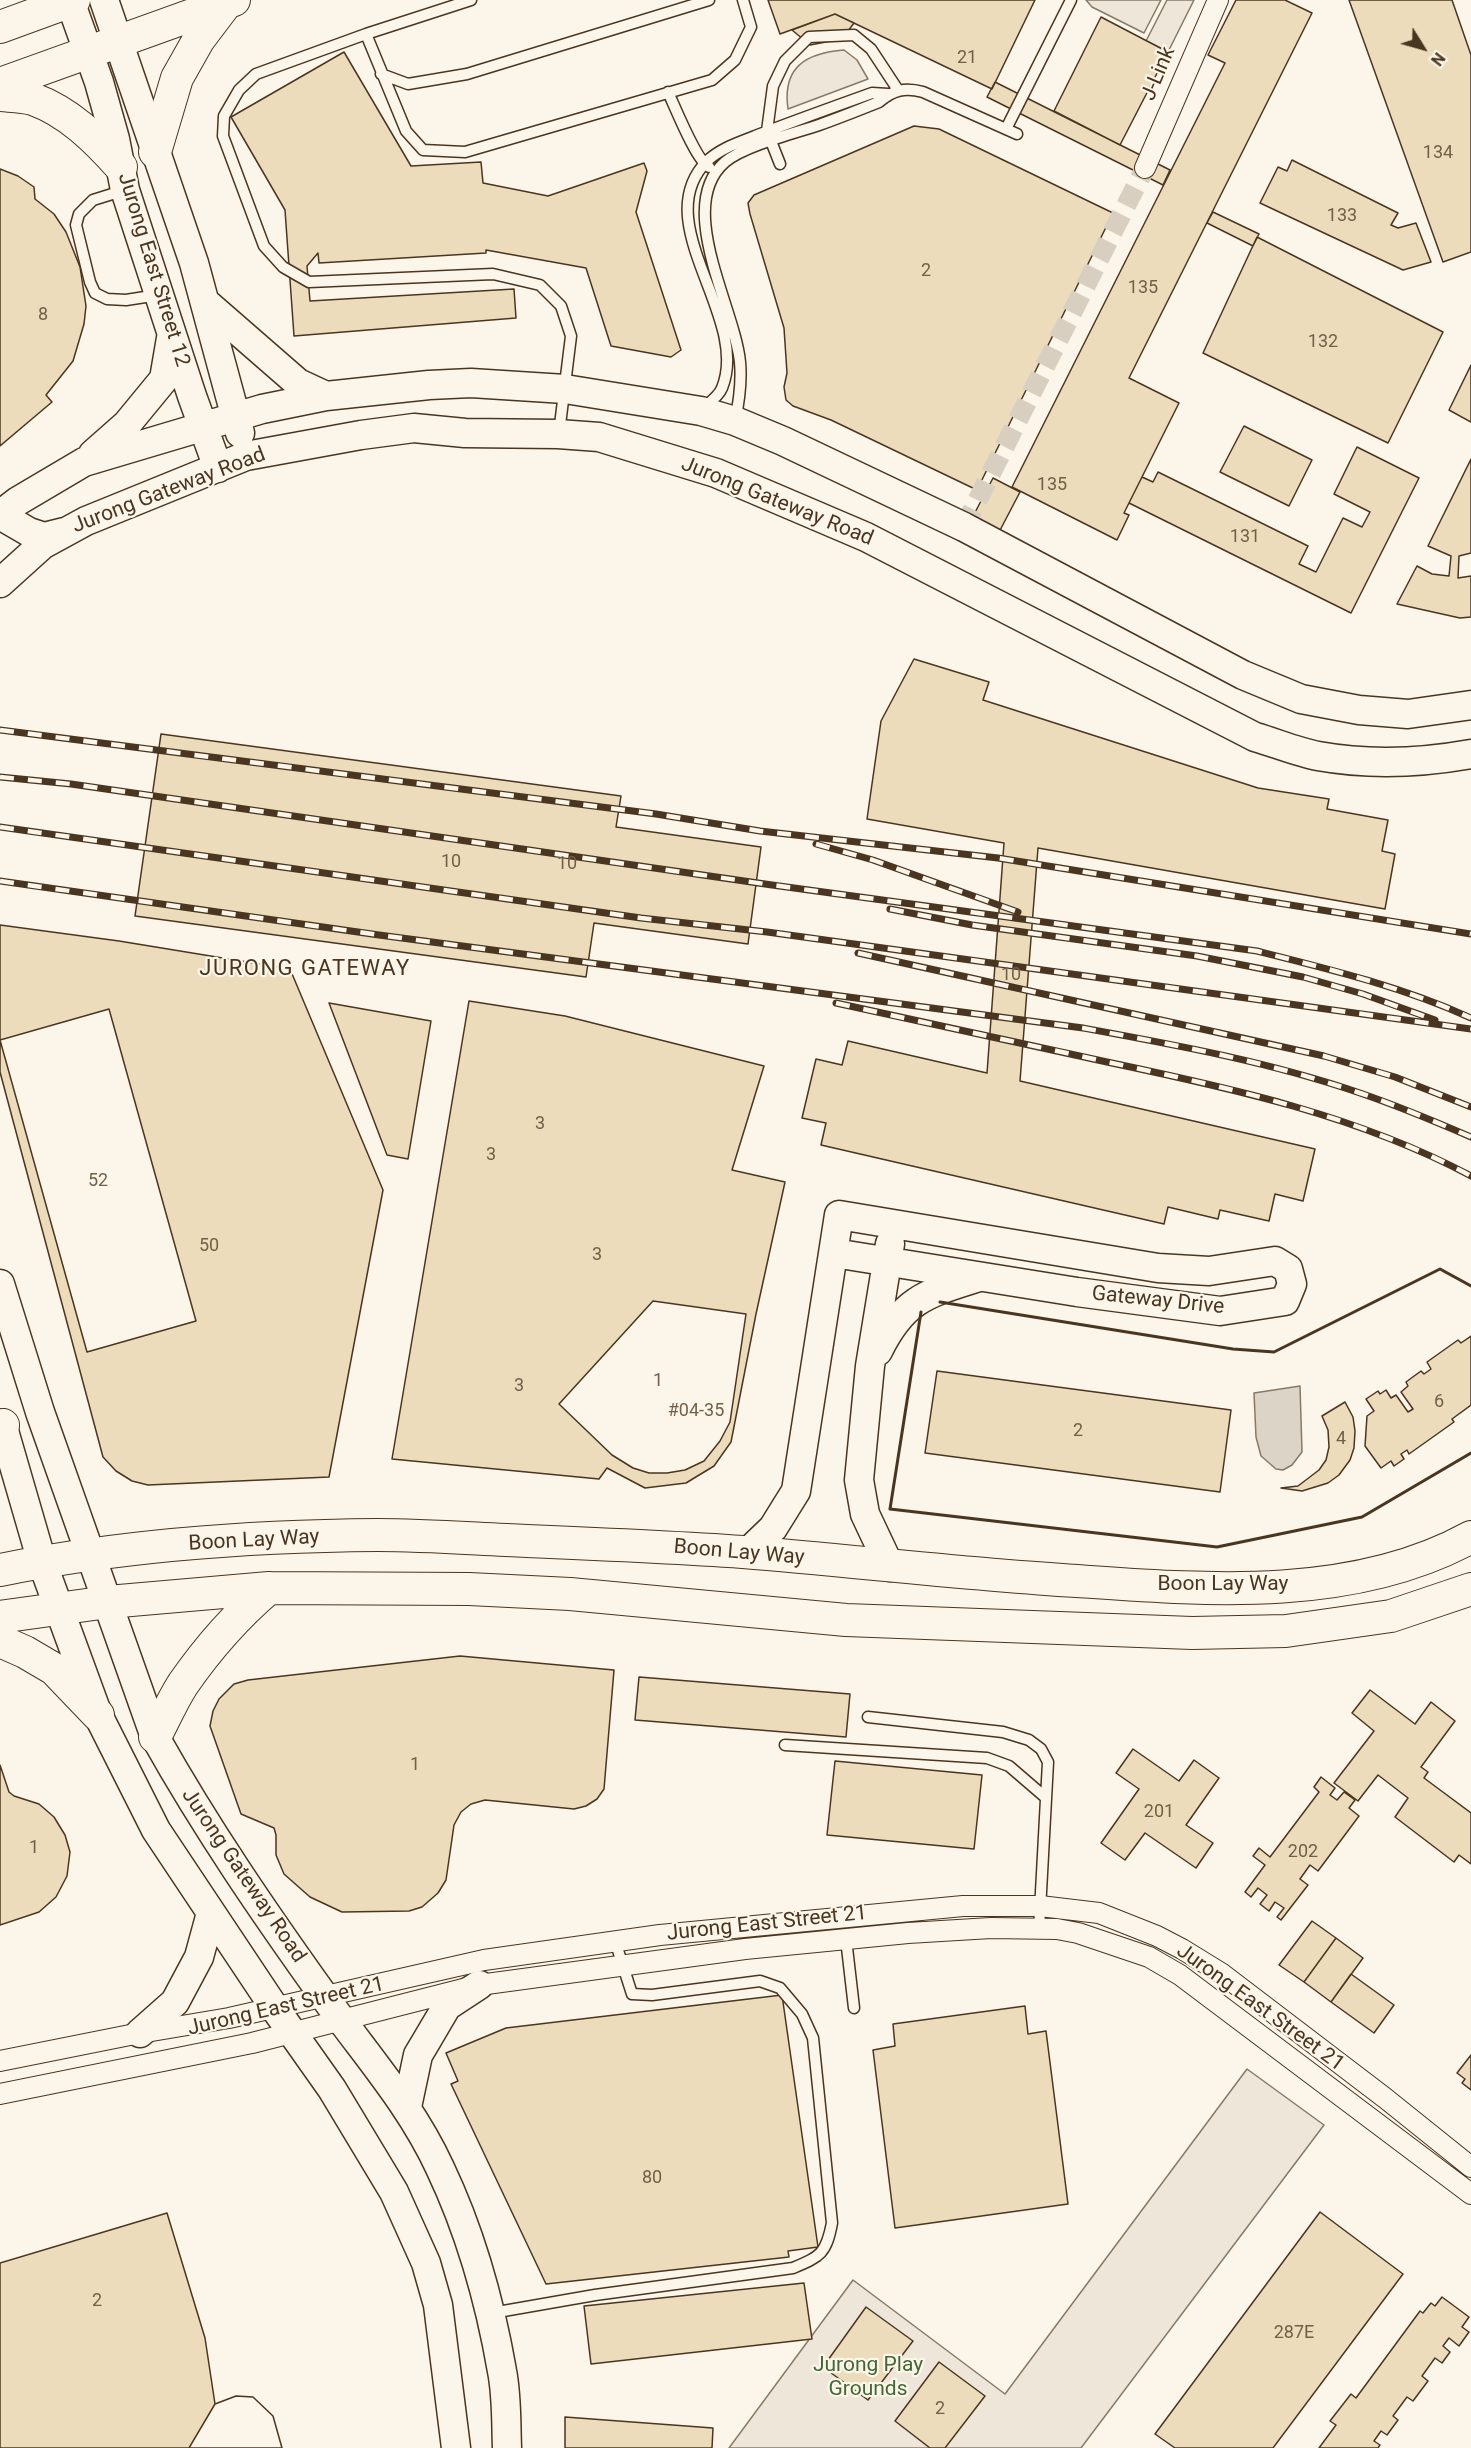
<!DOCTYPE html>
<style>
body{margin:0}
#map{position:relative;width:1471px;height:2448px;overflow:hidden;background:#fbf6e9;font-family:Roboto,sans-serif}
canvas{display:block}
.north{position:absolute;left:1393px;top:18px;width:60px;height:60px;-webkit-text-stroke:4px #fbf6e9;paint-order:stroke;rotate:127deg;font-size:16px;font-weight:700;line-height:24px;text-align:center;color:#4a3520}
.north::after{content:'';display:block;margin:auto;width:21px;height:27px;background:#4a3520;clip-path:polygon(50% 0,100% 100%,50% 72%,0 100%)}
</style>
<div id="map">
<canvas width="1471" height="2448"></canvas>
<div class="north">N</div>
</div>
<script>
const context = document.querySelector('canvas').getContext('2d');
context.lineJoin = 'round';
function fill(path, color) {
  context.fillStyle = color;
  context.fill(path, 'evenodd');
}
function stroke(path, color, width, dash) {
  context.strokeStyle = color;
  context.lineWidth = width;
  context.lineCap = dash ? 'butt' : 'round';
  context.setLineDash(dash || []);
  context.stroke(path);
}
function drawText(font, color, halo, rows, align = 'center') {
  context.font = font + ' Roboto,sans-serif';
  context.lineWidth = 4.5;
  context.setLineDash([]);
  context.textBaseline = 'middle';
  context.strokeStyle = halo;
  context.fillStyle = color;
  for (const [text, x, y, turn = 0] of rows) {
    context.save();
    context.translate(x, y);
    context.rotate((+turn || 0) * Math.PI / 180);
    context.textAlign = isNaN(turn) ? turn : align;
    if (halo) context.strokeText(text, 0, 0);
    context.fillText(text, 0, 0);
    context.restore();
  }
}
const green = new Path2D(`
 M 1086,0 L 1161,0 L 1144,33 L 1092,7 Z
 M 1167,0 L 1194,0 L 1168,52 L 1146,41 Z
 M 844,50 L 857,60 L 868,79 L 788,109 C 782,67 806,53 844,50 Z
 M 1247,2069 L 1324,2125 L 1081,2448 L 729,2448 L 853,2280 L 1005,2394 Z`);
fill(green, '#ede6d9');
stroke(green, '#887966', 1.5);
const water = new Path2D(`
 M 1300,1386 L 1302,1452 L 1292,1465 L 1283,1470 L 1276,1469 L 1261,1456 L 1256,1437 L 1254,1393 Z`);
fill(water, '#dcd4c6');
stroke(water, '#887966', 1.5);
const building = new Path2D(`
 M 768,0 L 1035,0 L 992,89 L 835,14 L 780,34 Z
 M 1236,0 L 1285,0 L 1312,13 L 1129,378 L 1179,403 L 1124,513 L 1129,515 L 1117,540 L 1012,487 L 1225,63 L 1208,55 Z
 M 1349,0 L 1452,0 L 1471,55 L 1471,252 L 1443,262 Z
 M 835,14 L 854,23 L 842,39 L 810,45 L 792,30 Z
 M 1101,17 L 1168,52 L 1120,145 L 1054,111 Z
 M 344,52 L 411,166 L 481,162 L 483,183 L 548,196 L 644,163 L 647,171 L 636,212 L 681,350 L 671,357 L 611,346 L 586,268 L 486,250 L 486,253 L 319,263 L 318,253 L 307,266 L 310,301 L 514,289 L 516,318 L 294,336 L 285,210 L 231,117 Z
 M 995,82 L 1170,170 L 1163,185 L 987,97 Z
 M 914,126 L 939,129 L 1113,213 L 977,490 L 831,420 L 793,406 L 786,400 L 784,387 L 787,373 L 784,328 L 750,214 L 748,203 L 754,195 Z
 M 1292,160 L 1398,213 L 1391,225 L 1398,228 L 1416,223 L 1431,262 L 1403,270 L 1260,203 L 1278,167 L 1287,171 Z
 M 0,169 L 18,176 L 34,187 L 35,199 L 54,214 L 66,232 L 80,267 L 86,306 L 84,324 L 73,361 L 46,395 L 52,402 L 0,446 Z
 M 1213,212 L 1259,234 L 1253,246 L 1207,223 Z
 M 1257,237 L 1443,332 L 1388,443 L 1203,353 Z
 M 1471,365 L 1471,422 L 1449,410 Z
 M 1244,426 L 1312,460 L 1289,506 L 1220,472 Z
 M 1357,447 L 1419,478 L 1351,613 L 1129,503 L 1142,477 L 1153,482 L 1158,472 L 1308,546 L 1299,564 L 1316,572 L 1343,518 L 1362,527 L 1370,512 L 1334,494 Z
 M 1471,459 L 1471,553 L 1459,556 L 1458,578 L 1471,576 L 1471,617 L 1460,618 L 1397,604 L 1417,566 L 1432,574 L 1449,576 L 1451,556 L 1428,546 Z
 M 993,478 L 1020,492 L 997,536 L 970,522 Z
 M 914,659 L 989,682 L 983,700 L 1258,788 L 1329,799 L 1327,809 L 1388,820 L 1382,851 L 1395,854 L 1385,909 L 1038,848 L 1020,1081 L 1315,1149 L 1303,1201 L 1275,1194 L 1269,1221 L 1220,1210 L 1218,1219 L 1168,1207 L 1164,1224 L 821,1145 L 826,1123 L 802,1118 L 816,1059 L 842,1065 L 848,1041 L 987,1073 L 1004,843 L 867,819 L 881,721 Z
 M 161,734 L 621,796 L 616,827 L 761,847 L 748,944 L 594,923 L 586,977 L 135,916 Z
 M 0,925 L 119,941 L 290,969 L 383,1190 L 329,1477 L 148,1485 L 132,1481 L 116,1471 L 103,1457 L 0,1072 Z
 M 469,1001 L 565,1016 L 764,1066 L 732,1170 L 785,1182 L 756,1314 L 731,1442 L 714,1466 L 686,1483 L 645,1488 L 607,1468 L 599,1479 L 392,1459 Z
 M 329,1003 L 431,1021 L 408,1159 L 387,1155 Z
 M 109,1009 L 196,1321 L 87,1352 L 0,1040 Z
 M 653,1301 L 746,1314 L 730,1422 L 720,1441 L 704,1461 L 685,1470 L 667,1473 L 649,1473 L 633,1468 L 612,1455 L 559,1404 Z
 M 1471,1336 L 1471,1405 L 1452,1419 L 1454,1422 L 1409,1454 L 1407,1450 L 1401,1454 L 1404,1459 L 1394,1466 L 1391,1461 L 1381,1468 L 1365,1446 L 1367,1416 L 1374,1411 L 1366,1399 L 1378,1391 L 1380,1394 L 1386,1390 L 1391,1398 L 1396,1395 L 1408,1412 L 1413,1409 L 1401,1392 L 1408,1386 L 1406,1382 L 1421,1371 L 1424,1374 L 1431,1369 L 1427,1362 L 1458,1340 L 1461,1343 Z
 M 937,1371 L 1231,1410 L 1220,1492 L 925,1453 Z
 M 1345,1402 L 1353,1417 L 1355,1431 L 1354,1448 L 1350,1460 L 1339,1475 L 1328,1483 L 1302,1491 L 1281,1488 L 1298,1486 L 1319,1470 L 1326,1460 L 1329,1447 L 1328,1430 L 1322,1416 Z
 M 460,1656 L 614,1670 L 604,1789 L 597,1799 L 586,1806 L 574,1809 L 485,1800 L 471,1804 L 461,1812 L 454,1825 L 446,1880 L 438,1893 L 422,1907 L 409,1911 L 342,1912 L 310,1897 L 284,1874 L 276,1855 L 276,1835 L 274,1828 L 241,1814 L 210,1726 L 213,1711 L 219,1699 L 234,1684 L 248,1680 Z
 M 639,1677 L 850,1694 L 846,1737 L 635,1720 Z
 M 1370,1690 L 1415,1724 L 1431,1702 L 1455,1721 L 1421,1767 L 1428,1772 L 1424,1778 L 1471,1813 L 1471,1864 L 1459,1855 L 1454,1862 L 1395,1817 L 1408,1798 L 1378,1775 L 1358,1801 L 1334,1783 L 1374,1731 L 1352,1713 Z
 M 1133,1749 L 1179,1781 L 1194,1760 L 1219,1778 L 1186,1825 L 1213,1843 L 1196,1868 L 1145,1833 L 1125,1860 L 1101,1843 L 1139,1789 L 1116,1773 Z
 M 835,1761 L 982,1775 L 974,1849 L 827,1835 Z
 M 0,1765 L 9,1792 L 14,1796 L 39,1804 L 54,1817 L 65,1835 L 70,1852 L 67,1876 L 56,1897 L 39,1912 L 0,1925 Z
 M 1321,1777 L 1335,1788 L 1330,1795 L 1337,1800 L 1344,1792 L 1355,1800 L 1349,1808 L 1359,1816 L 1318,1871 L 1310,1865 L 1300,1879 L 1308,1885 L 1281,1920 L 1277,1917 L 1284,1908 L 1275,1902 L 1269,1911 L 1260,1904 L 1267,1895 L 1258,1888 L 1251,1897 L 1245,1892 L 1265,1865 L 1253,1856 L 1259,1848 L 1270,1857 L 1319,1792 L 1314,1787 Z
 M 1312,1921 L 1336,1938 L 1304,1982 L 1279,1965 Z
 M 1336,1938 L 1363,1958 L 1331,2002 L 1304,1982 Z
 M 1351,1974 L 1394,2005 L 1374,2033 L 1331,2002 Z
 M 782,1995 L 818,2247 L 788,2251 L 789,2257 L 546,2284 L 451,2084 L 458,2081 L 446,2053 L 506,2028 Z
 M 1025,2006 L 1028,2034 L 1046,2031 L 1068,2204 L 895,2228 L 873,2050 L 895,2046 L 893,2024 Z
 M 1471,2055 L 1471,2090 L 1462,2083 L 1465,2079 L 1457,2073 Z
 M 1320,2212 L 1403,2274 L 1273,2448 L 1175,2448 L 1155,2434 Z
 M 167,2213 L 205,2338 L 215,2404 L 236,2396 L 253,2397 L 273,2416 L 282,2448 L 0,2448 L 0,2263 Z
 M 804,2283 L 812,2339 L 591,2364 L 584,2306 Z
 M 1442,2297 L 1469,2317 L 1462,2327 L 1469,2332 L 1459,2346 L 1449,2338 L 1443,2346 L 1450,2352 L 1442,2363 L 1435,2358 L 1422,2376 L 1428,2381 L 1413,2401 L 1407,2397 L 1393,2416 L 1398,2420 L 1387,2435 L 1381,2431 L 1374,2441 L 1380,2445 L 1378,2448 L 1319,2448 L 1336,2425 L 1330,2421 L 1351,2394 L 1356,2398 L 1420,2311 L 1423,2313 L 1431,2303 L 1435,2306 Z
 M 866,2307 L 913,2341 L 868,2400 L 823,2367 Z
 M 939,2362 L 985,2396 L 945,2448 L 930,2448 L 895,2421 Z
 M 236,2396 L 253,2397 L 273,2416 L 282,2448 L 189,2448 L 215,2404 Z
 M 565,2417 L 713,2428 L 712,2448 L 565,2448 Z`);
fill(building, '#ecdcbc');
stroke(building, '#4a3520', 1.5);
stroke(new Path2D(`
 M 964,527 L 1145,168`), '#d8cfc1', 20, [20, 10]);
const lane = new Path2D(`
 M 471,0 L 366,34 L 256,74 L 239,90 L 224,116 L 223,136 L 264,246 L 283,267 L 309,282 L 493,274 L 540,285 L 561,306 L 571,336 L 559,433
 M 366,34 L 406,131 L 423,150 L 465,152 L 712,80 L 735,60 L 751,27 L 743,0
 M 381,74 L 408,84 L 467,74 L 709,0
 M 668,92 C 675,107 697,162 709,167
 M 1006,129 L 1071,0
 M 780,164 L 767,131 L 773,86 L 785,61 L 809,37 L 854,35 L 871,49 L 898,90
 M 125,190 L 93,200 L 79,214 L 76,225 L 90,282 L 95,293 L 107,299 L 126,300 L 158,295
 M 703,408 C 709,403 719,396 722,388 C 751,317 646,223 707,161 C 721,148 738,143 755,136 C 794,121 833,107 872,93 L 888,94
 M 735,421 C 739,402 742,383 740,362 C 735,308 674,206 725,162 C 744,146 795,133 819,125 C 839,118 859,110 879,102 C 893,90 905,87 923,92 L 1017,134
 M 868,1717 L 1003,1732 L 1029,1740 L 1041,1749 L 1048,1762 L 1039,1929
 M 785,1745 L 987,1758 L 1009,1766 L 1045,1797
 M 846,1939 L 854,2008
 M 492,2313 L 595,2295 L 793,2268 C 821,2256 826,2254 832,2223 L 813,2038 L 802,2014 L 780,1988 L 760,1981 L 652,1995 L 632,1994 L 615,1941`);
const street = new Path2D(`
 M 1145,168 L 1218,0
 M 0,2061 L 140,2033 L 229,2018 L 484,1960 L 660,1935 L 963,1906 L 1040,1906 L 1099,1913 L 1157,1936 L 1182,1949 L 1221,1973 L 1385,2098 L 1471,2167
 M 0,2094 L 252,2043 L 479,1985 L 745,1949 L 908,1933 L 991,1928 L 1057,1929 L 1078,1933 L 1149,1957 L 1180,1975 L 1471,2194`);
const secondary = new Path2D(`
 M 104,0 L 194,263 L 240,433
 M 70,1 L 99,82 L 115,139 L 125,190 L 192,396 L 218,468
 M 205,302 L 298,383 L 326,396
 M 93,454 L 127,424 L 164,379 L 171,338
 M 0,515 L 18,501 L 84,462 L 262,409 L 326,396 L 429,385 L 471,383 L 565,389 L 701,411 L 735,421 L 783,441 L 964,527 L 1243,675 L 1301,699 L 1359,710 L 1408,714 L 1471,705
 M 0,515 L 29,532 L 44,537 L 64,532
 M 0,583 L 42,545 L 86,521 L 246,456 L 361,435 L 414,428 L 465,433 L 558,434 L 599,437 L 716,473 L 866,537 L 1255,737 C 1276,743 1297,752 1318,756 C 1368,765 1421,763 1471,754
 M 890,1244 L 870,1366 L 859,1480 L 865,1514 L 890,1567
 M 0,1284 L 40,1412 L 155,1737 C 206,1828 265,1914 326,1999 C 366,2055 411,2105 440,2168 C 470,2231 490,2302 502,2371 C 507,2396 506,2423 507,2448
 M 878,1351 C 903,1300 925,1294 976,1278
 M 2,1424 L 42,1562 L 98,1715 L 156,1830 L 274,2007 L 332,2089 L 394,2192 L 426,2263 L 438,2305 L 456,2448
 M 747,1553 L 773,1528 L 796,1491 L 839,1215 L 1158,1268 L 1209,1271 L 1275,1261 L 1288,1269 L 1292,1284 L 1285,1301 L 1220,1311 L 1077,1292 L 834,1253
 M 140,2033 L 175,2002 L 199,1957 L 211,1913
 M 407,2107 L 418,2055 L 424,2045 L 447,2006 L 479,1985`);
const primary = new Path2D(`
 M 0,27 L 74,0
 M 0,84 L 234,0
 M 0,95 C 10,96 23,96 33,99 C 69,112 96,139 121,167
 M 155,152 L 177,78 L 199,39 L 227,2
 M 0,1450 L 3,1425
 M 0,1570 C 123,1545 252,1536 378,1535 C 427,1535 477,1539 527,1541 C 599,1544 671,1547 743,1552 C 854,1561 965,1574 1077,1581 C 1206,1590 1353,1602 1471,1537
 M 0,1617 L 108,1602 L 269,1588 L 469,1589 L 570,1594 L 846,1620 L 1192,1633 L 1286,1631 L 1391,1616 L 1471,1589
 M 0,1641 L 25,1652 L 54,1669 L 98,1715
 M 155,1737 C 164,1720 172,1701 183,1684 C 208,1648 236,1616 269,1588`);
stroke(lane, '#4a3520', 13);
stroke(street, '#4a3520', 22);
stroke(secondary, '#4a3520', 31);
stroke(primary, '#4a3520', 34);
stroke(lane, '#fbf6e9', 10);
stroke(street, '#fbf6e9', 20);
stroke(secondary, '#fbf6e9', 28);
stroke(primary, '#fbf6e9', 32);
const rail = new Path2D(`
 M 0,730 L 656,814 L 760,831 L 998,858 L 1471,934
 M 0,777 L 71,784 L 772,885 L 1257,951 C 1329,969 1403,987 1471,1018
 M 0,827 L 641,918 L 767,932 L 1471,1029
 M 816,844 L 873,860 L 1018,912
 M 0,881 L 379,935 L 1083,1028 C 1176,1045 1270,1062 1360,1093 C 1398,1106 1434,1121 1471,1137
 M 890,909 L 972,925 L 1197,956 L 1303,977 L 1363,994 L 1435,1020
 M 858,953 L 1324,1056 L 1395,1077 L 1471,1107
 M 836,1003 C 926,1023 1017,1042 1107,1062 C 1231,1088 1359,1116 1471,1176`);
stroke(rail, '#4a3520', 7);
stroke(rail, '#fbf6e9', 4.5, [14]);
stroke(new Path2D(`
 M 940,1302 L 1233,1349 L 1274,1352 L 1440,1269 L 1471,1286
 M 921,1312 L 890,1509 L 1217,1547 L 1362,1517 L 1471,1453`), '#4a3520', 3);
drawText('18px', '#725f47', null, [
 ["21",967,58],
 ["134",1438,153],
 ["133",1342,216],
 ["2",926,271],
 ["135",1143,288],
 ["8",43,315],
 ["132",1323,342],
 ["135",1052,485],
 ["131",1245,537],
 ["10",451,862],
 ["10",567,864],
 ["10",1011,975],
 ["3",540,1124],
 ["3",491,1155],
 ["52",98,1181],
 ["50",209,1246],
 ["3",597,1255],
 ["1",658,1381],
 ["3",519,1386],
 ["6",1439,1402],
 ["#04-35",696,1411],
 ["2",1078,1431],
 ["4",1341,1439],
 ["1",415,1765],
 ["201",1159,1812],
 ["1",34,1848],
 ["202",1303,1852],
 ["80",652,2178],
 ["2",97,2301],
 ["287E",1294,2333],
 ["2",940,2409]
]);
drawText('21px', '#4a3520', '#fbf6e9', [
 ["J-Link",1159,74,-67],
 ["Jurong East Street 12",153,270,73],
 ["Jurong Gateway Road",169,491,-21],
 ["Jurong Gateway Road",777,502,22],
 ["Gateway Drive",1158,1301,6],
 ["Boon Lay Way",254,1541,-3],
 ["Boon Lay Way",739,1553,5],
 ["Boon Lay Way",1223,1585],
 ["Jurong Gateway Road",243,1876,56],
 ["Jurong East Street 21",767,1924,-6],
 ["Jurong East Street 21",286,2007,-13],
 ["Jurong East Street 21",1260,2008,36]
]);
drawText('21px', '#436837', '#fbf6e9', [
 ["Jurong Play",868,2366],
 ["Grounds",868,2390]
]);
context.letterSpacing = '1.5px';
drawText('22px', '#4a3520', '#fbf6e9', [
 ["JURONG GATEWAY",305,969]
]);
context.letterSpacing = '0px';
</script>
